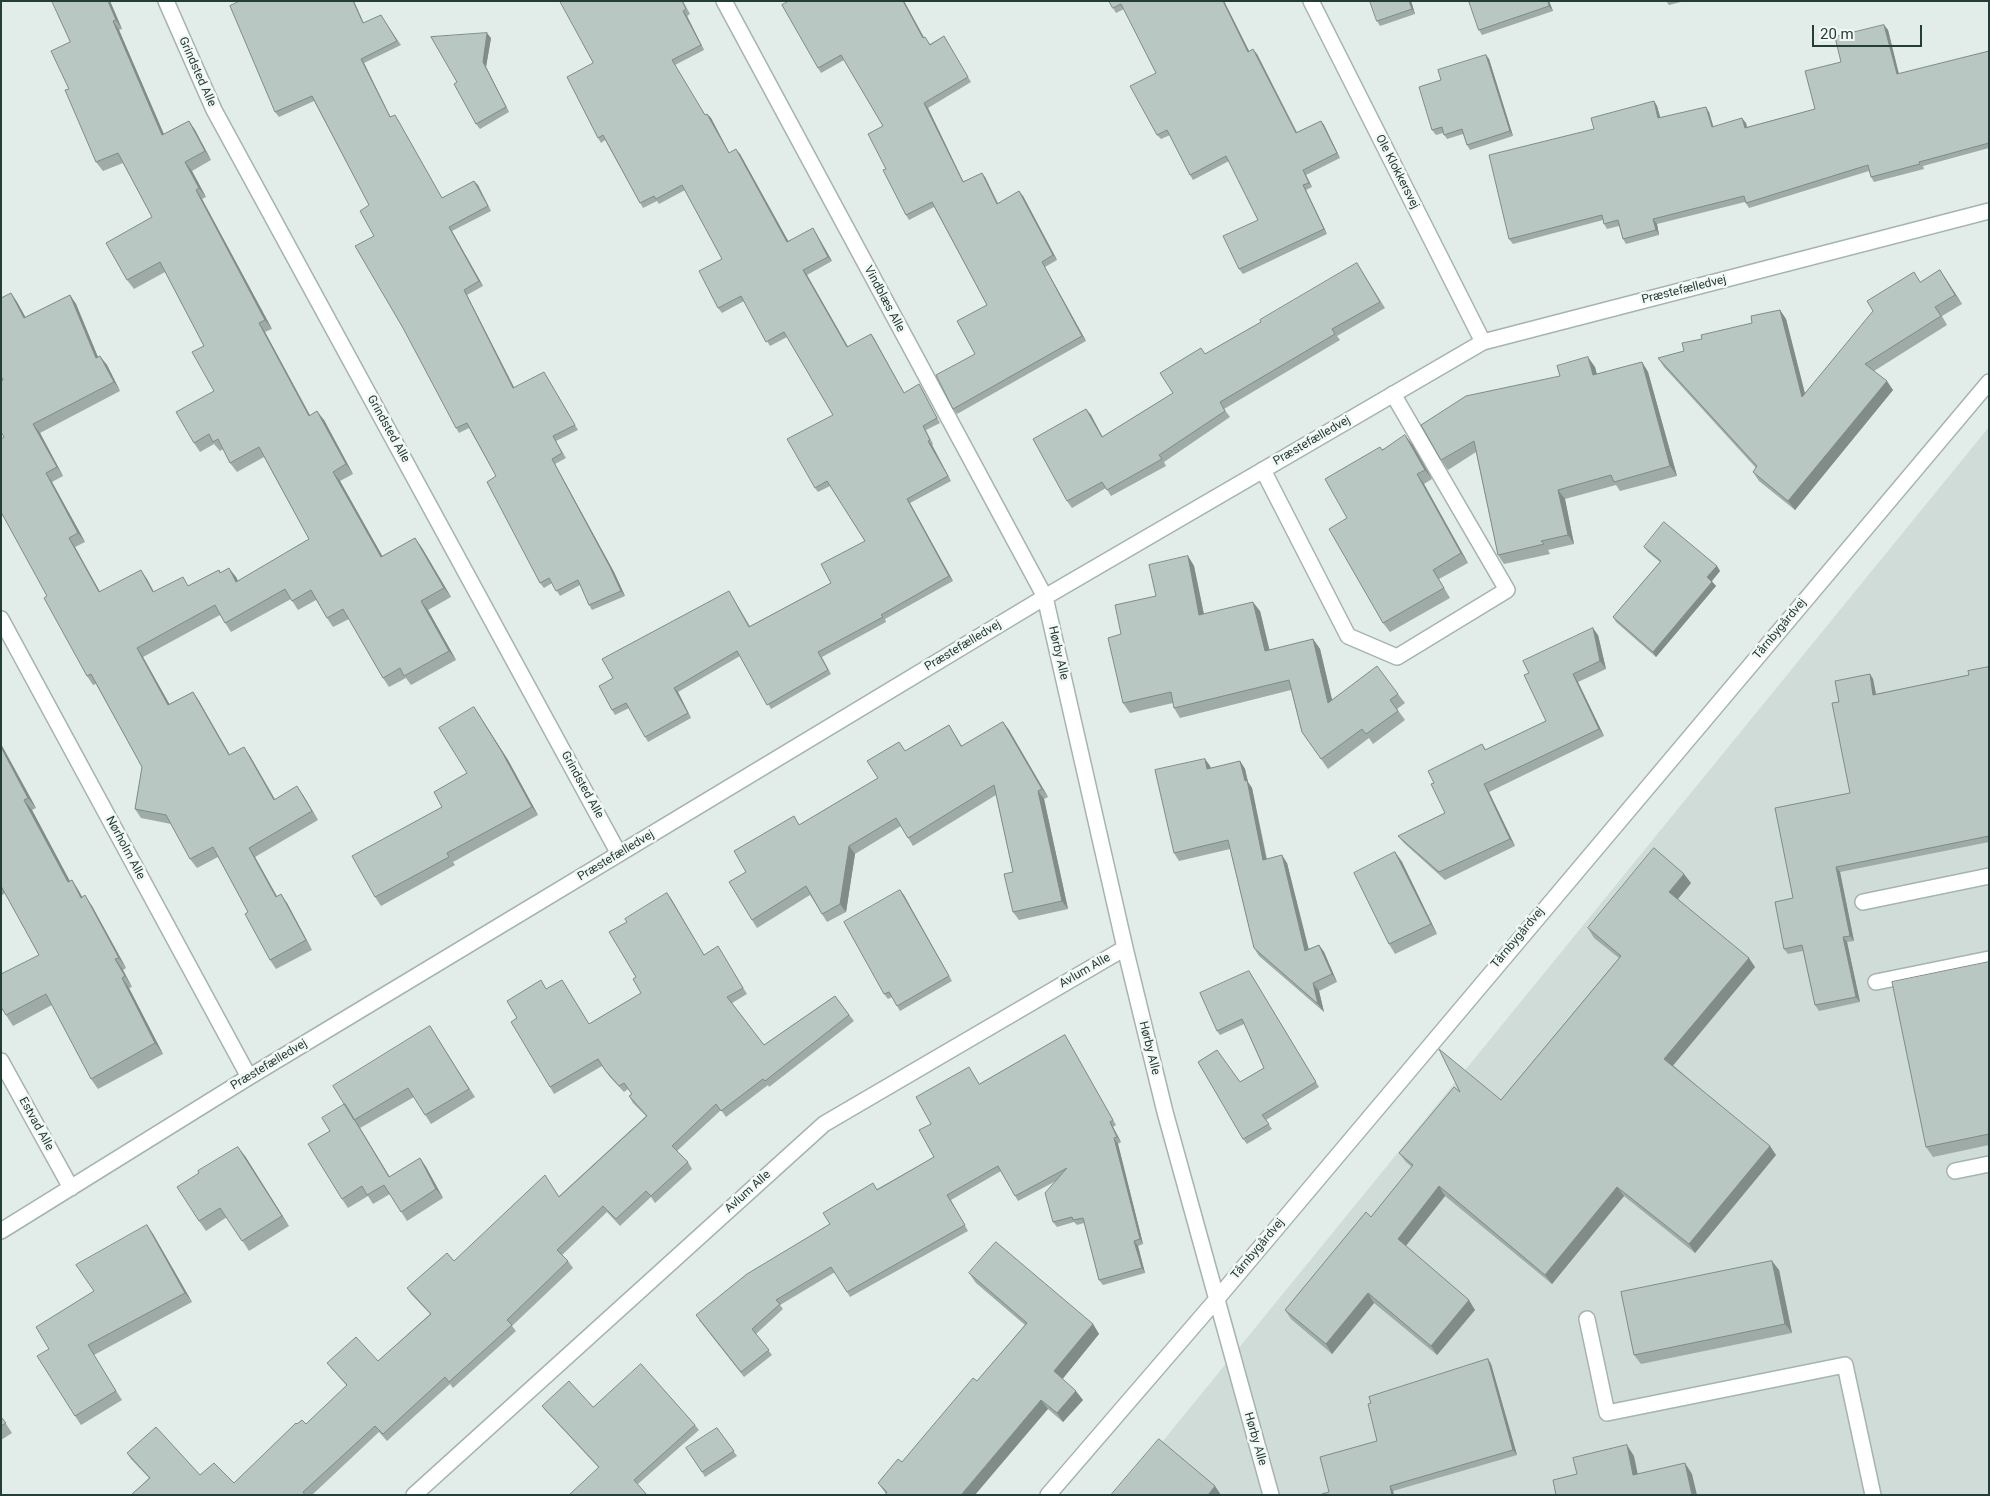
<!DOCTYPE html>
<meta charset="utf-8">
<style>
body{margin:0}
#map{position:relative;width:1990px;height:1496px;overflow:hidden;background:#e2ece8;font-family:Roboto,sans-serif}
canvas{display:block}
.frame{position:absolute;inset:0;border:2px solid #233d37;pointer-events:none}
.scale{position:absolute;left:1812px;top:25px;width:110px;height:22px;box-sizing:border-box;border:2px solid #233d37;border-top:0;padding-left:6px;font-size:15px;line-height:18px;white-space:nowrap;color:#233d37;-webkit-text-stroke:4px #f3f8f6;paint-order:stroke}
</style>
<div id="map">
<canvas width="1990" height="1496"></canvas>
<div class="frame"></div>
<div class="scale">20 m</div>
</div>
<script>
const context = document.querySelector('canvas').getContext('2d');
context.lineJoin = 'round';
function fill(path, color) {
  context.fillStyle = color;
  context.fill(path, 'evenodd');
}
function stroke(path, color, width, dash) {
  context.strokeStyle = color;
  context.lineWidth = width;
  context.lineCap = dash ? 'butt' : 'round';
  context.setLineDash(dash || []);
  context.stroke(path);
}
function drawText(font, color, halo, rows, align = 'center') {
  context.font = font + ' Roboto,sans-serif';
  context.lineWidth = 5;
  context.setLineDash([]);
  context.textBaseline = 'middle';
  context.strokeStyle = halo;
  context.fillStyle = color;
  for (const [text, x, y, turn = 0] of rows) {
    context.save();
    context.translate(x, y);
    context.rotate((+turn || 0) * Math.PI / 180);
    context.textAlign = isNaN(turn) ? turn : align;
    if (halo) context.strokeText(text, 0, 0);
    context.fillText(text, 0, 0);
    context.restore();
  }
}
fill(new Path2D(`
 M 1989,427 L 1989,1495 L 1119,1495 Z`), '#d0dcd7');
const lane = new Path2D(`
 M 1263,470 L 1348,636 L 1397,657 L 1507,590 L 1393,394
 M 1863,902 L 1989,876
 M 1876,982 L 1989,959
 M 1955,1171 L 1989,1164
 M 1587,1319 L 1607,1413 L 1845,1365 L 1873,1495`);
const street = new Path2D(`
 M 166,1 L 214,110 L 619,854
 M 724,1 L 1045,597 L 1125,948 L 1165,1112 L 1271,1495
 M 1311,1 L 1483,342
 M 1,619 L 249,1077
 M 1,1061 L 71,1188
 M 1,1231 L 249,1077 L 1045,597 L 1483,342 L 1989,211
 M 414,1495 L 824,1124 L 1125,948
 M 1048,1495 L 1216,1300 L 1989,382`);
stroke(lane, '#a5b4af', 18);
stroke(street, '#a5b4af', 18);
stroke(lane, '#fff', 15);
stroke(street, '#fff', 15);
fill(new Path2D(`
 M 110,1 L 122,29 L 119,30 L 164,134 L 189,121 L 195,130 L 211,160 L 192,171 L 206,197 L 202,199 L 272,329 L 265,332 L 310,415 L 324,420 L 353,474 L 340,481 L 382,556 L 415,538 L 422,548 L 451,597 L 428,610 L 456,660 L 411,685 L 406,678 L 389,687 L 383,678 L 349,619 L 333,627 L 327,618 L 316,600 L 298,610 L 291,599 L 231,632 L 220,615 L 143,657 L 169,704 L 193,692 L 199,701 L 230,755 L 250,756 L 275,799 L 303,795 L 318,820 L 255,857 L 277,896 L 287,903 L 312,950 L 276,969 L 270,960 L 248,912 L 218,857 L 197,868 L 190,859 L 171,824 L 141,818 L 135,809 L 142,767 L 96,684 L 93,685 L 87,676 L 47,596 L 4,437 L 3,380 L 11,293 L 17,302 L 25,317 L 70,295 L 76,304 L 98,357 L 107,365 L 120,391 L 40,433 L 63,476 L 52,482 L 85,542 L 75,547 L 100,592 L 147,579 L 154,592 L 189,585 L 219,570 L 221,573 L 236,577 L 238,582 L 309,539 L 264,457 L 237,472 L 230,463 L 223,449 L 220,451 L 214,444 L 200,452 L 194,443 L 214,391 L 204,346 L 165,272 L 134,289 L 127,280 L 152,217 L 123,163 L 103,171 L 96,162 L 69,89 L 70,42 Z
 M 683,1 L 690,14 L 687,16 L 704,50 L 675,65 L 705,115 L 707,114 L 711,118 L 729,153 L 740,154 L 788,241 L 816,233 L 832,261 L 807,275 L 848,347 L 871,334 L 904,393 L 922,389 L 940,423 L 926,430 L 933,444 L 932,445 L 951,481 L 910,503 L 953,581 L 885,619 L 886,622 L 822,657 L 831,674 L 771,709 L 740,656 L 678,692 L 691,718 L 648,742 L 629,708 L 615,715 L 612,710 L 613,678 L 729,591 L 750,626 L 831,583 L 865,541 L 830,486 L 818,492 L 815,488 L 833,415 L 787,337 L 770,346 L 744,301 L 722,313 L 718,308 L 722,259 L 685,190 L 659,204 L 657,201 L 643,208 L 605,140 L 601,143 L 598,138 L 593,63 Z
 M 789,1 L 904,1 L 924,38 L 930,44 L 944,36 L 971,82 L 928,108 L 963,181 L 985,177 L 998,203 L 1023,196 L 1057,260 L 1045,267 L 1086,341 L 957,414 L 953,409 L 975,354 L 987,305 L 934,207 L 909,220 L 906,215 L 886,169 L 883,126 L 844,60 L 821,73 L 818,68 Z
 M 1109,1 L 1224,1 L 1249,51 L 1257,54 L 1297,132 L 1321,121 L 1324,125 L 1340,158 L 1306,175 L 1312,187 L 1306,190 L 1327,234 L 1243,274 L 1239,269 L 1258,220 L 1229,161 L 1193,180 L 1190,175 L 1170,135 L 1161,139 L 1157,135 L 1156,73 L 1124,9 L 1116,13 Z
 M 1411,1 L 1415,14 L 1380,26 L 1377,21 Z
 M 1469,1 L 1549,1 L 1553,11 L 1482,35 L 1479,30 Z
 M 1666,1 L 1685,1 L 1669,5 Z
 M 384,20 L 401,45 L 364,63 L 390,117 L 398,120 L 442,198 L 474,181 L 491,211 L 452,231 L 483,286 L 467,295 L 514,388 L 547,377 L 578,430 L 556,441 L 566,458 L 555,464 L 614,572 L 625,596 L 592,610 L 589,605 L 580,585 L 560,596 L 552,583 L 544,588 L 540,583 L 496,476 L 469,428 L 459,433 L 456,428 L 374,236 L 369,205 L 314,101 L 279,117 L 275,112 L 364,23 Z
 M 1884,25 L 1888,30 L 1899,74 L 1989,51 L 1989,148 L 1923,166 L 1924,169 L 1874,182 L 1871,177 L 1869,171 L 1749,208 L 1745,202 L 1657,224 L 1659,235 L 1626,244 L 1623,239 L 1619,226 L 1607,229 L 1604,224 L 1603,220 L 1513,244 L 1509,239 L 1594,129 L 1654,101 L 1657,106 L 1660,118 L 1709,112 L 1713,126 L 1746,123 L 1747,127 L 1815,109 L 1841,62 Z
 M 491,38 L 486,67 L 509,112 L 480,129 L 476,124 L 457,82 Z
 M 1486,55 L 1489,59 L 1513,136 L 1470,150 L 1467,145 L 1463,134 L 1447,139 L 1443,133 L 1436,135 L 1432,130 L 1441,80 Z
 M 1357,263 L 1385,308 L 1337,336 L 1340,340 L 1224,409 L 1230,417 L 1164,462 L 1166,466 L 1111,496 L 1106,488 L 1072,508 L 1067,501 L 1086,409 L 1091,415 L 1102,437 L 1173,393 L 1205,354 L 1261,322 Z
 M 1940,270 L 1962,304 L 1942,316 L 1947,325 L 1874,371 L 1893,390 L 1795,510 L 1759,481 L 1753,472 L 1756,468 L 1664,367 L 1658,358 L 1684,351 L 1702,339 L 1752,323 L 1780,310 L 1786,319 L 1805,393 L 1921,282 Z
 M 1642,362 L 1648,372 L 1677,476 L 1620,491 L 1616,485 L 1565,499 L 1574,544 L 1548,550 L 1550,554 L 1504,564 L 1498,555 L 1476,452 L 1448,470 L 1441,460 L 1560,376 L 1595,367 L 1597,374 Z
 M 1412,444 L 1432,479 L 1424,484 L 1468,563 L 1439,579 L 1450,598 L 1390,632 L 1383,623 L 1347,518 L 1382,449 Z
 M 1644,547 L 1717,566 L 1720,571 L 1712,581 L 1716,586 L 1656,657 L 1616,622 L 1613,617 L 1660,562 L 1648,552 Z
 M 1188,556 L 1194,566 L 1204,614 L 1260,611 L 1269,650 L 1313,639 L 1320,649 L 1332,700 L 1398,694 L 1405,703 L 1397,709 L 1405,720 L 1373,744 L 1369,738 L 1328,769 L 1302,732 L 1291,690 L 1180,718 L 1174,708 L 1173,703 L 1130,713 L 1123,703 L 1121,634 L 1156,596 Z
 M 1598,635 L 1606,669 L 1578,682 L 1604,736 L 1489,792 L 1515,846 L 1445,880 L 1404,843 L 1398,836 L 1445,813 L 1434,783 L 1482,744 L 1486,750 L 1546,721 L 1529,673 Z
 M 1989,667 L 1989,842 L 1840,872 L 1854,941 L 1847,942 L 1860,1002 L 1819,1011 L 1815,1005 L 1803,951 L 1788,954 L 1784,949 L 1793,898 L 1850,793 L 1839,702 L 1870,674 L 1873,679 L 1876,694 L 1969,675 Z
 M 474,707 L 508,760 L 538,815 L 453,862 L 455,865 L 381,906 L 375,897 L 467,773 Z
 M 1003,722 L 1009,730 L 1048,797 L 1044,799 L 1068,909 L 1019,920 L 1013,912 L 1013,872 L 996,795 L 913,846 L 901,826 L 855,854 L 846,912 L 827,922 L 810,895 L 757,928 L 752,920 L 746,872 L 800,825 L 878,778 L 905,751 L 949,725 L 962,746 Z
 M 1,744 L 36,808 L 32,810 L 70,881 L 72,880 L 82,897 L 92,906 L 126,968 L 123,970 L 132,987 L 129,988 L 163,1054 L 98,1089 L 91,1079 L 52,1005 L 13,1026 L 6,1015 L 39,955 L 5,893 L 1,896 Z
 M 1205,759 L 1210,766 L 1211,768 L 1240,761 L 1245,769 L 1248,782 L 1252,788 L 1267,859 L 1287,863 L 1308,949 L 1319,945 L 1324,952 L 1337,982 L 1319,991 L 1324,1012 L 1259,956 L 1254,948 L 1230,849 L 1179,861 L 1174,853 Z
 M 1395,852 L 1402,862 L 1437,934 L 1395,954 L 1389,944 Z
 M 1691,883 L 1678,899 L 1755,967 L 1673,1065 L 1776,1155 L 1695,1253 L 1624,1196 L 1552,1284 L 1445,1196 L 1406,1246 L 1475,1310 L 1437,1355 L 1374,1303 L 1332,1354 L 1291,1319 L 1285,1310 L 1371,1217 L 1412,1167 L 1406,1162 L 1399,1153 L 1460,1092 L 1501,1100 L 1619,958 L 1594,938 L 1588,928 Z
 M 900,890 L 952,981 L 900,1011 L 892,997 L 888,999 L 884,994 Z
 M 667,893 L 704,955 L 718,946 L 722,953 L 747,994 L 732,1003 L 764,1045 L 835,996 L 854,1021 L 769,1087 L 768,1085 L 726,1117 L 721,1110 L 677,1151 L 688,1162 L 692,1169 L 655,1203 L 651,1197 L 620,1226 L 607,1212 L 562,1255 L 568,1261 L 573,1268 L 512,1326 L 516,1331 L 453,1388 L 450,1384 L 387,1441 L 379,1432 L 312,1495 L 131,1495 L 149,1478 L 131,1459 L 127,1453 L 200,1475 L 234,1483 L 297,1424 L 306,1424 L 347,1386 L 332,1369 L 327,1363 L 378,1361 L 430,1314 L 411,1294 L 407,1288 L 454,1261 L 559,1196 L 646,1116 L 633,1103 L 629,1096 L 632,1094 L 628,1089 L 624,1092 L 609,1076 L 602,1066 L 554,1094 L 550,1087 L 517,1018 L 547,989 L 566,986 L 589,1024 L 641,993 L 636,977 L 627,922 Z
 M 1989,962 L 1989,1145 L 1933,1157 L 1926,1147 Z
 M 1252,976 L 1319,1087 L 1266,1120 L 1272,1129 L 1247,1144 L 1243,1139 L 1240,1082 L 1264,1068 L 1244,1024 L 1220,1035 L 1217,1031 Z
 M 430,1026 L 475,1097 L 431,1124 L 414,1097 L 360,1128 L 357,1123 L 390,1177 L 420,1158 L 426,1167 L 443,1198 L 407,1221 L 390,1194 L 373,1204 L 368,1196 L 348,1208 L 342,1199 L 330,1131 L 345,1104 Z
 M 1065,1035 L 1116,1125 L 1113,1127 L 1121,1142 L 1118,1144 L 1143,1244 L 1138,1246 L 1145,1273 L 1103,1285 L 1099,1280 L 1084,1223 L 1077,1225 L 1074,1222 L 1057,1227 L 1053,1222 L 1056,1181 L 1018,1201 L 1001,1171 L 951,1200 L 968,1231 L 850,1297 L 835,1272 L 780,1305 L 783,1309 L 756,1334 L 772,1355 L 744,1377 L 699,1320 L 877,1189 L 934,1157 L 931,1124 L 972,1072 L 979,1084 Z
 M 245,1156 L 289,1226 L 249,1251 L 227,1217 L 206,1231 L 199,1221 Z
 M 147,1225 L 153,1234 L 192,1302 L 94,1355 L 122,1400 L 81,1425 L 75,1416 L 49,1349 Z
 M 1779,1270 L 1792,1333 L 1641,1364 L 1634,1355 Z
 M 969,1273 L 1093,1324 L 1099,1334 L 1062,1379 L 1083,1400 L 1063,1422 L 1048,1409 L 886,1494 L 878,1483 L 902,1462 L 977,1381 L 1025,1325 L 976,1283 Z
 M 1488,1359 L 1491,1364 L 1517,1455 L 1393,1491 L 1394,1495 L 1319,1495 L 1329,1492 L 1377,1441 Z
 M 542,1406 L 593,1407 L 695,1425 L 699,1430 L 638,1484 L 598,1467 L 545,1410 Z
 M 1,1416 L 12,1433 L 1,1440 Z
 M 717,1428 L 737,1456 L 705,1477 L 702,1472 Z`), '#9eaba6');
fill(new Path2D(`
 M 108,1 L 110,1 L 122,29 L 116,20 Z
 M 353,1 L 354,1 L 366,28 L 363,23 Z
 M 903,1 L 904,1 L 927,43 L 923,38 Z
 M 1223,1 L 1224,1 L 1252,57 L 1248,52 Z
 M 1409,1 L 1411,1 L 1415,14 L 1412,9 Z
 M 1548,1 L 1549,1 L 1553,11 L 1549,6 Z
 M 683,11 L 687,16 L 704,50 L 701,45 Z
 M 113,21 L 119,30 L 168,144 L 162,135 Z
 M 1884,25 L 1888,30 L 1900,79 L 1897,74 Z
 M 487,33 L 491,38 L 486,67 L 509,112 L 506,107 L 483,62 Z
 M 1253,49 L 1257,54 L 1299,138 L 1296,133 Z
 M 1486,55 L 1489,59 L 1513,136 L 1510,131 Z
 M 361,59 L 364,63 L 393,122 L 390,117 Z
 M 1654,101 L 1657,106 L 1662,123 L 1658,118 Z
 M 924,103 L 928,108 L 966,187 L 963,182 Z
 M 1706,107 L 1709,112 L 1715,132 L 1712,127 Z
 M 707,114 L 711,118 L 732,158 L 729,153 Z
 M 1742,118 L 1746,123 L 1748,133 L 1745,128 Z
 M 189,121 L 195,130 L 211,160 L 205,151 Z
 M 1321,121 L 1324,125 L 1340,158 L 1337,153 Z
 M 736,149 L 740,154 L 791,246 L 787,242 Z
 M 185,162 L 192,171 L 206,197 L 199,188 Z
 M 1303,170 L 1306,175 L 1312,187 L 1309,183 Z
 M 982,173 L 985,177 L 1000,209 L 997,204 Z
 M 474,181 L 478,185 L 491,211 L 488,206 Z
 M 1303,185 L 1306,190 L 1327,234 L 1324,229 Z
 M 196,190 L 202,199 L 272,329 L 265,320 Z
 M 1019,191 L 1023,196 L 1057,260 L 1053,255 Z
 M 1653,219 L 1657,224 L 1659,235 L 1656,230 Z
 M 449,227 L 452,231 L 483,286 L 479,281 Z
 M 813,228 L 816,233 L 832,261 L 828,257 Z
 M 1042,262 L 1045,267 L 1086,341 L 1082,336 Z
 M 803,270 L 807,275 L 851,352 L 847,347 Z
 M 1940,270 L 1946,279 L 1962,304 L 1955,295 Z
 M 464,290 L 467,295 L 517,393 L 513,388 Z
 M 11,293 L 17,302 L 31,327 L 24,318 Z
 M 70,295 L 76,304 L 102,367 L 96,358 Z
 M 1780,310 L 1786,319 L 1808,406 L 1802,397 Z
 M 259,323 L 265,332 L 315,425 L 309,416 Z
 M 871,334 L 874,338 L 907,398 L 904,393 Z
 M 100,356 L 107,365 L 120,391 L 114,382 Z
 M 1588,357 L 1595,367 L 1599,385 L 1593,375 Z
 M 1642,362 L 1648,372 L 1677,476 L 1670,466 Z
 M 1887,381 L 1893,390 L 1795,510 L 1788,501 Z
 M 1086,409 L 1091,415 L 1106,443 L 1102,437 Z
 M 317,411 L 324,420 L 353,474 L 346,464 Z
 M 33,424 L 40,433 L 63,476 L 57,467 Z
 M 1405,435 L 1412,444 L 1432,479 L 1425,470 Z
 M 928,441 L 932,445 L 951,481 L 948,476 Z
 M 552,459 L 555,464 L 614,572 L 625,596 L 621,591 Z
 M 333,472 L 340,481 L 388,566 L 381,557 Z
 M 46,473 L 52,482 L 85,542 L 78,533 Z
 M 1417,474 L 1424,484 L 1468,563 L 1461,553 Z
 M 1558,490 L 1565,499 L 1574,544 L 1568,535 Z
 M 907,499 L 910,503 L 953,581 L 949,576 Z
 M 69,538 L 75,547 L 105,601 L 99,592 Z
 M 415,538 L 422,548 L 451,597 L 444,588 Z
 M 1188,556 L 1194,566 L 1206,625 L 1199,615 Z
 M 1717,566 L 1720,571 L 1711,582 L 1707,577 Z
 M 229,568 L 236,577 L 243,591 L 236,582 Z
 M 141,570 L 147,579 L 159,602 L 153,592 Z
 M 1712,582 L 1716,586 L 1656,657 L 1653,652 Z
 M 421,601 L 428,610 L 456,660 L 449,651 Z
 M 1253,602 L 1260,611 L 1272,660 L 1265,651 Z
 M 1593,628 L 1598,635 L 1606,669 L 1600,661 Z
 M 1313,639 L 1320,649 L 1335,712 L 1328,703 Z
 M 137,648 L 143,657 L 175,714 L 168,705 Z
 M 1573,674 L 1578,682 L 1604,736 L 1599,729 Z
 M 1870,674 L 1873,679 L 1877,700 L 1873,695 Z
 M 674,688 L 678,692 L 691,718 L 688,713 Z
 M 193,692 L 199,701 L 235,764 L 229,755 Z
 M 474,707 L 508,760 L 538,815 L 532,807 Z
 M 1003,722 L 1009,730 L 1048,797 L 1042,789 Z
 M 1,744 L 36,808 L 28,798 L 1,747 Z
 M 244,747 L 250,756 L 280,809 L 274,800 Z
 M 1205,759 L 1210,766 L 1212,777 L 1207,769 Z
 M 1240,761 L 1245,769 L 1248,782 L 1252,788 L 1268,868 L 1263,860 Z
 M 1484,784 L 1489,792 L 1515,846 L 1510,839 Z
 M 297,786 L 303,795 L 318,820 L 312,811 Z
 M 1038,791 L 1044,799 L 1068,909 L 1062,901 Z
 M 24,800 L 32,810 L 76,893 L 68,882 Z
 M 849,846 L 855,854 L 846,912 L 840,904 Z
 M 249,848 L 255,857 L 282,906 L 276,897 Z
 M 1395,852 L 1402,862 L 1437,934 L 1431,924 Z
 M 1282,855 L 1287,863 L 1311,958 L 1305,951 Z
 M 1836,867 L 1840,872 L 1854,941 L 1850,936 Z
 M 1684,874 L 1691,883 L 1676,901 L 1669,892 Z
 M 72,880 L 79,891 L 88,908 L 81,898 Z
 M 900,890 L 904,895 L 952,981 L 949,976 Z
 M 667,893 L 672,900 L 708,962 L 704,955 Z
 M 281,894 L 287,903 L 312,950 L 306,940 Z
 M 85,895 L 92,906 L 126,968 L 119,958 Z
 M 1843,937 L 1847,942 L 1860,1002 L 1856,997 Z
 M 1319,945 L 1324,952 L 1337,982 L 1332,974 Z
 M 1749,958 L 1755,967 L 1671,1068 L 1664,1059 Z
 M 115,959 L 123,970 L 132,987 L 125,976 Z
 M 122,978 L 129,988 L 163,1054 L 155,1043 Z
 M 1313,983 L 1319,991 L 1324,1012 L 1318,1004 Z
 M 345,1104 L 357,1123 L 395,1186 L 389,1177 Z
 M 1110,1122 L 1113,1127 L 1121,1142 L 1117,1137 Z
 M 1114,1138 L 1118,1144 L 1143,1244 L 1140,1239 Z
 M 1770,1146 L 1776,1155 L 1695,1253 L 1689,1244 Z
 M 238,1147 L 245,1156 L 289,1226 L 282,1216 Z
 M 420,1158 L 426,1167 L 443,1198 L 436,1189 Z
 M 1439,1186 L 1445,1196 L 1404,1248 L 1398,1239 Z
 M 1617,1187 L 1624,1196 L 1552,1284 L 1545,1275 Z
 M 147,1225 L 153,1234 L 192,1302 L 185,1293 Z
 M 1134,1241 L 1138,1246 L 1145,1273 L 1142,1268 Z
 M 1772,1261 L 1779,1270 L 1792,1333 L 1785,1324 Z
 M 1368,1293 L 1374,1303 L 1332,1354 L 1326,1344 Z
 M 1469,1300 L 1475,1310 L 1437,1355 L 1431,1346 Z
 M 1093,1324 L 1099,1334 L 1061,1381 L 1054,1371 Z
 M 1488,1359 L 1491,1364 L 1517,1455 L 1513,1450 Z
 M 1076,1391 L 1083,1400 L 1063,1422 L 1057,1413 Z
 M 1041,1400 L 1048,1409 L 975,1495 L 961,1495 Z
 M 1627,1445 L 1634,1456 L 1640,1485 L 1633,1475 Z
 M 1685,1463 L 1692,1474 L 1697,1495 L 1692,1495 Z
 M 1215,1486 L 1221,1495 L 1208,1495 Z
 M 1390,1486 L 1393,1491 L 1394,1495 L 1392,1495 Z`), '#818b87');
const building = new Path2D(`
 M 52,1 L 108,1 L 116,20 L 113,21 L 162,135 L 189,121 L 205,151 L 185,162 L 199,188 L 196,190 L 265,320 L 259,323 L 309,416 L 317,411 L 346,464 L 333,472 L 381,557 L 415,538 L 444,588 L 421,601 L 449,651 L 404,676 L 400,668 L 383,678 L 343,609 L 327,618 L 311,590 L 292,601 L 285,589 L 225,623 L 215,605 L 137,648 L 168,705 L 193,692 L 229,755 L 244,747 L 274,800 L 297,786 L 312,811 L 249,848 L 276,897 L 281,894 L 306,940 L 270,960 L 245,914 L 248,912 L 213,847 L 190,859 L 166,815 L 135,809 L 142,767 L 91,674 L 87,676 L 44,598 L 47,596 L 1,512 L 1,439 L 4,437 L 1,432 L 1,381 L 3,380 L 1,376 L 1,298 L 11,293 L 24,318 L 70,295 L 96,358 L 100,356 L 114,382 L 33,424 L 57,467 L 46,473 L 78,533 L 69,538 L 99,592 L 141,570 L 153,592 L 183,577 L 188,586 L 219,570 L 220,573 L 229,568 L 236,582 L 309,539 L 259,447 L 230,463 L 218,439 L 213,442 L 209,434 L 194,443 L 176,412 L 214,391 L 192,352 L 204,346 L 160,262 L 127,280 L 106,243 L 152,217 L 118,153 L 96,162 L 65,90 L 69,89 L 51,51 L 70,42 Z
 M 240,1 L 353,1 L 363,23 L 381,15 L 397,41 L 361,59 L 390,117 L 395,115 L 442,198 L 474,181 L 488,206 L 449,227 L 479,281 L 464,290 L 513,388 L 544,372 L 575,425 L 553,436 L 562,453 L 552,459 L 610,567 L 621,591 L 589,605 L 578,580 L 556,591 L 549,578 L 540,583 L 487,482 L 496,476 L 467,423 L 456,428 L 403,328 L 355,246 L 374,236 L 360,211 L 369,205 L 312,96 L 275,112 L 230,6 Z
 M 560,1 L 682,1 L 686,9 L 683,11 L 701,45 L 672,60 L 705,115 L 707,114 L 729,153 L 736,149 L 787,242 L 813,228 L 828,257 L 803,270 L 847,347 L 871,334 L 904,393 L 919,384 L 937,418 L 923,426 L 930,440 L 928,441 L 948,476 L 907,499 L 949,576 L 881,615 L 883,617 L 818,652 L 828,670 L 767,705 L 737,651 L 674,688 L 688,713 L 645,737 L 626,703 L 612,710 L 599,686 L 613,678 L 602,659 L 729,591 L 749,627 L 831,583 L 821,564 L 865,541 L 827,481 L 815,488 L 787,439 L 833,415 L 784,332 L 766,342 L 741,296 L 718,308 L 699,271 L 722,259 L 682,185 L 656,199 L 654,196 L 640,203 L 603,135 L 598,138 L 567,77 L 593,63 Z
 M 789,1 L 903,1 L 923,38 L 925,37 L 930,45 L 944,36 L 968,77 L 924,103 L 963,182 L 982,173 L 997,204 L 1019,191 L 1053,255 L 1042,262 L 1082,336 L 953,409 L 936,375 L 975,354 L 957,321 L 987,305 L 932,202 L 906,215 L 883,170 L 886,169 L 868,134 L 883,126 L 841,55 L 818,68 L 782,5 Z
 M 1109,1 L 1223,1 L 1248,52 L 1253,49 L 1296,133 L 1321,121 L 1337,153 L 1303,170 L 1309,183 L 1303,185 L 1324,229 L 1239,269 L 1223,236 L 1258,220 L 1226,156 L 1190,175 L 1167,130 L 1157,135 L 1130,86 L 1156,73 L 1121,4 L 1113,8 Z
 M 1370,1 L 1409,1 L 1412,9 L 1377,21 Z
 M 1469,1 L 1548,1 L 1549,6 L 1479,30 Z
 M 1884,25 L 1897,74 L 1989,51 L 1989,143 L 1919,162 L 1920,164 L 1871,177 L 1868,165 L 1746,203 L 1744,196 L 1653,219 L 1656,230 L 1623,239 L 1618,220 L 1604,224 L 1602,215 L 1509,239 L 1489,155 L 1594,129 L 1591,118 L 1654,101 L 1658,118 L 1706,107 L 1712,127 L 1742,118 L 1745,128 L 1815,109 L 1805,71 L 1841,62 L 1835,37 Z
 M 487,33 L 483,62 L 506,107 L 476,124 L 454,84 L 457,82 L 431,37 Z
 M 1486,55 L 1510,131 L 1467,145 L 1462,129 L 1444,135 L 1442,127 L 1432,130 L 1419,87 L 1441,80 L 1438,70 Z
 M 1357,263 L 1380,302 L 1332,329 L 1335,334 L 1220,402 L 1225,411 L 1159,455 L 1162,459 L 1107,490 L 1102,482 L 1067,501 L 1033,439 L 1086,409 L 1102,437 L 1173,393 L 1160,373 L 1201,348 L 1205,354 L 1261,322 L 1260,320 Z
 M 1940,270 L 1955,295 L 1935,307 L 1941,316 L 1865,364 L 1887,381 L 1788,501 L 1753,472 L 1757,466 L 1658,358 L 1684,351 L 1682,343 L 1702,339 L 1701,335 L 1752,323 L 1751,316 L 1780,310 L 1802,397 L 1873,311 L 1867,301 L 1914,272 L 1920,282 Z
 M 1588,357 L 1593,375 L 1642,362 L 1670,466 L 1614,482 L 1611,475 L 1558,490 L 1568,535 L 1541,541 L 1544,544 L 1498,555 L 1474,441 L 1441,460 L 1421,425 L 1466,396 L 1560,376 L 1557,366 Z
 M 1405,435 L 1425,470 L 1417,474 L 1461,553 L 1433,570 L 1444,588 L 1383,623 L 1329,529 L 1347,518 L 1325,479 L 1380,447 L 1382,450 Z
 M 1664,522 L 1717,566 L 1707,577 L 1712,582 L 1653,652 L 1613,617 L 1661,561 L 1644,547 Z
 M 1188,556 L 1199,615 L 1253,602 L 1265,651 L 1313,639 L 1328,703 L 1377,666 L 1398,694 L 1390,700 L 1398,711 L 1366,734 L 1362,729 L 1321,759 L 1302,732 L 1289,680 L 1174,708 L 1171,692 L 1123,703 L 1108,638 L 1121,634 L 1115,605 L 1156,596 L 1149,565 Z
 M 1593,628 L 1600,661 L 1573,674 L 1599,729 L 1484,784 L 1510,839 L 1439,872 L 1398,836 L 1445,813 L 1431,784 L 1434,783 L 1428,771 L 1482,744 L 1485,750 L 1546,721 L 1524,675 L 1529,673 L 1523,661 Z
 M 1989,667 L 1989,836 L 1836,867 L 1850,936 L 1843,937 L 1856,997 L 1815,1005 L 1802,945 L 1784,949 L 1775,902 L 1793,898 L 1775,808 L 1850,793 L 1832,703 L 1839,702 L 1835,681 L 1870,674 L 1873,695 L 1969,675 L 1968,671 Z
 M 474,707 L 502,752 L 532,807 L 447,853 L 449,857 L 375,897 L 352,856 L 442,807 L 434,792 L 467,773 L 439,728 Z
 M 1003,722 L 1042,789 L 1038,791 L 1062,901 L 1013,912 L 1004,874 L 1013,872 L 994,785 L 908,838 L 896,818 L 849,846 L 840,904 L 822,914 L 806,886 L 752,920 L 729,882 L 746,872 L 734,851 L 794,816 L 799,825 L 878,778 L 867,761 L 899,742 L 905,751 L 949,725 L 961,746 Z
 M 1,747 L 28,798 L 24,800 L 68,882 L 72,880 L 81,898 L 85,895 L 119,958 L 115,959 L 125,976 L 122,978 L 155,1043 L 91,1079 L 46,994 L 6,1015 L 1,1007 L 1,974 L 39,955 L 1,886 Z
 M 1205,759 L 1207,769 L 1240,761 L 1245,781 L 1247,780 L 1263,860 L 1282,855 L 1305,951 L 1319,945 L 1332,974 L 1313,983 L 1318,1004 L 1254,948 L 1228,840 L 1174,853 L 1155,770 Z
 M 1654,848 L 1684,874 L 1669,892 L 1749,958 L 1664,1059 L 1770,1146 L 1689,1244 L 1617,1187 L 1545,1275 L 1439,1186 L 1398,1239 L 1469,1300 L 1431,1346 L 1368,1293 L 1326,1344 L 1285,1310 L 1366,1212 L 1371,1217 L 1413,1165 L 1399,1153 L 1454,1087 L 1460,1092 L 1439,1049 L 1501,1100 L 1621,956 L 1588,928 Z
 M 1395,852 L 1431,924 L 1389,944 L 1354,873 Z
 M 900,890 L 949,976 L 897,1006 L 889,992 L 884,994 L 844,922 Z
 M 667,893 L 704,955 L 718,946 L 743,988 L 727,997 L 764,1045 L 835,996 L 849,1015 L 765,1081 L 763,1079 L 721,1111 L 716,1104 L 672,1146 L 688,1162 L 651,1196 L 646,1191 L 616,1219 L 603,1206 L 557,1250 L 568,1261 L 507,1320 L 512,1325 L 449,1382 L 445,1377 L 383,1434 L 375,1426 L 303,1492 L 305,1495 L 131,1495 L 150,1478 L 127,1453 L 156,1427 L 200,1475 L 214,1463 L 234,1483 L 296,1423 L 297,1424 L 302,1420 L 306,1424 L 347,1385 L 327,1363 L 356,1337 L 378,1361 L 431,1314 L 407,1288 L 447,1253 L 454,1261 L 545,1175 L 559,1197 L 647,1116 L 629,1096 L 632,1094 L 624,1083 L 619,1086 L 605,1070 L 598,1059 L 550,1087 L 511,1022 L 517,1018 L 507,1001 L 541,980 L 546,989 L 562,980 L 589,1024 L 641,993 L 633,979 L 636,977 L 609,932 L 627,922 L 625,919 Z
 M 1989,962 L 1989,1134 L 1926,1147 L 1892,982 Z
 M 1249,971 L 1316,1082 L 1262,1115 L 1269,1124 L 1243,1139 L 1198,1062 L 1217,1050 L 1240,1082 L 1264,1068 L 1242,1019 L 1217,1031 L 1200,993 Z
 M 430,1026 L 469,1089 L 425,1115 L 408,1088 L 354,1120 L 333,1086 Z
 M 1065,1035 L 1113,1120 L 1110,1122 L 1117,1137 L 1114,1138 L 1140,1239 L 1134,1241 L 1142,1268 L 1099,1280 L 1083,1218 L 1073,1220 L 1072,1217 L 1053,1222 L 1045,1193 L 1067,1168 L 1015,1196 L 998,1166 L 947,1195 L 965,1225 L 847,1292 L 831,1267 L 776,1300 L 780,1304 L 752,1329 L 769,1350 L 741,1372 L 696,1315 L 747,1274 L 830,1224 L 823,1213 L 873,1183 L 877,1190 L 934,1157 L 919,1130 L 931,1124 L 916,1097 L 969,1067 L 979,1084 Z
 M 345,1104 L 389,1177 L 420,1158 L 436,1189 L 401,1212 L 384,1185 L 367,1195 L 362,1186 L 342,1199 L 308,1144 L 330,1131 L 322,1118 Z
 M 238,1147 L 282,1216 L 242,1241 L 220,1208 L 199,1221 L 177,1187 L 199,1173 L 198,1171 Z
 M 147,1225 L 185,1293 L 88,1345 L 116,1391 L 75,1416 L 37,1356 L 49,1349 L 36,1327 L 94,1291 L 76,1265 Z
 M 996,1242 L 1093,1324 L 1054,1371 L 1076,1391 L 1057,1413 L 1041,1400 L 961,1495 L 885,1495 L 887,1492 L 878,1483 L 898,1459 L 902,1462 L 973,1378 L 977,1381 L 1027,1323 L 969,1273 Z
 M 1772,1261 L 1785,1324 L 1634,1355 L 1621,1292 Z
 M 1488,1359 L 1513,1450 L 1390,1486 L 1392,1495 L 1319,1495 L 1329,1492 L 1320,1457 L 1377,1441 L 1368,1404 L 1371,1403 L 1369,1397 Z
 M 641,1364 L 695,1425 L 634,1480 L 647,1495 L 569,1495 L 599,1467 L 542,1406 L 569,1381 L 593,1407 Z
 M 1,1417 L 6,1423 L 1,1426 Z
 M 717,1428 L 734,1451 L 702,1472 L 686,1448 Z
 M 1159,1439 L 1215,1486 L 1208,1495 L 1111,1495 Z
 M 1627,1445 L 1633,1475 L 1685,1463 L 1692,1495 L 1556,1495 L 1553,1480 L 1577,1474 L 1573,1458 Z`);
fill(building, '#b8c7c1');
stroke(building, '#818b87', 1);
drawText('12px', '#233d37', '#f3f8f6', [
 ["Grindsted Alle",197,72,66],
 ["Ole Klokkersvej",1397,172,63],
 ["Præstefælledvej",1684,290,-14],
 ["Vindblæs Alle",884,299,62],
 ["Grindsted Alle",388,429,61],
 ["Præstefælledvej",1312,441,-30],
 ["Tårnbygårdvej",1780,629,-50],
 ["Præstefælledvej",963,646,-31],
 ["Hørby Alle",1058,653,77],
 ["Grindsted Alle",582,785,61],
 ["Nørholm Alle",125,848,62],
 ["Præstefælledvej",616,856,-31],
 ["Tårnbygårdvej",1518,938,-50],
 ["Avlum Alle",1085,971,-30],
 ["Hørby Alle",1149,1048,76],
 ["Præstefælledvej",269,1065,-31],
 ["Estvad Alle",36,1124,61],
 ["Avlum Alle",748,1192,-42],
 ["Tårnbygårdvej",1258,1249,-50],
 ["Hørby Alle",1255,1439,74]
]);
</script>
